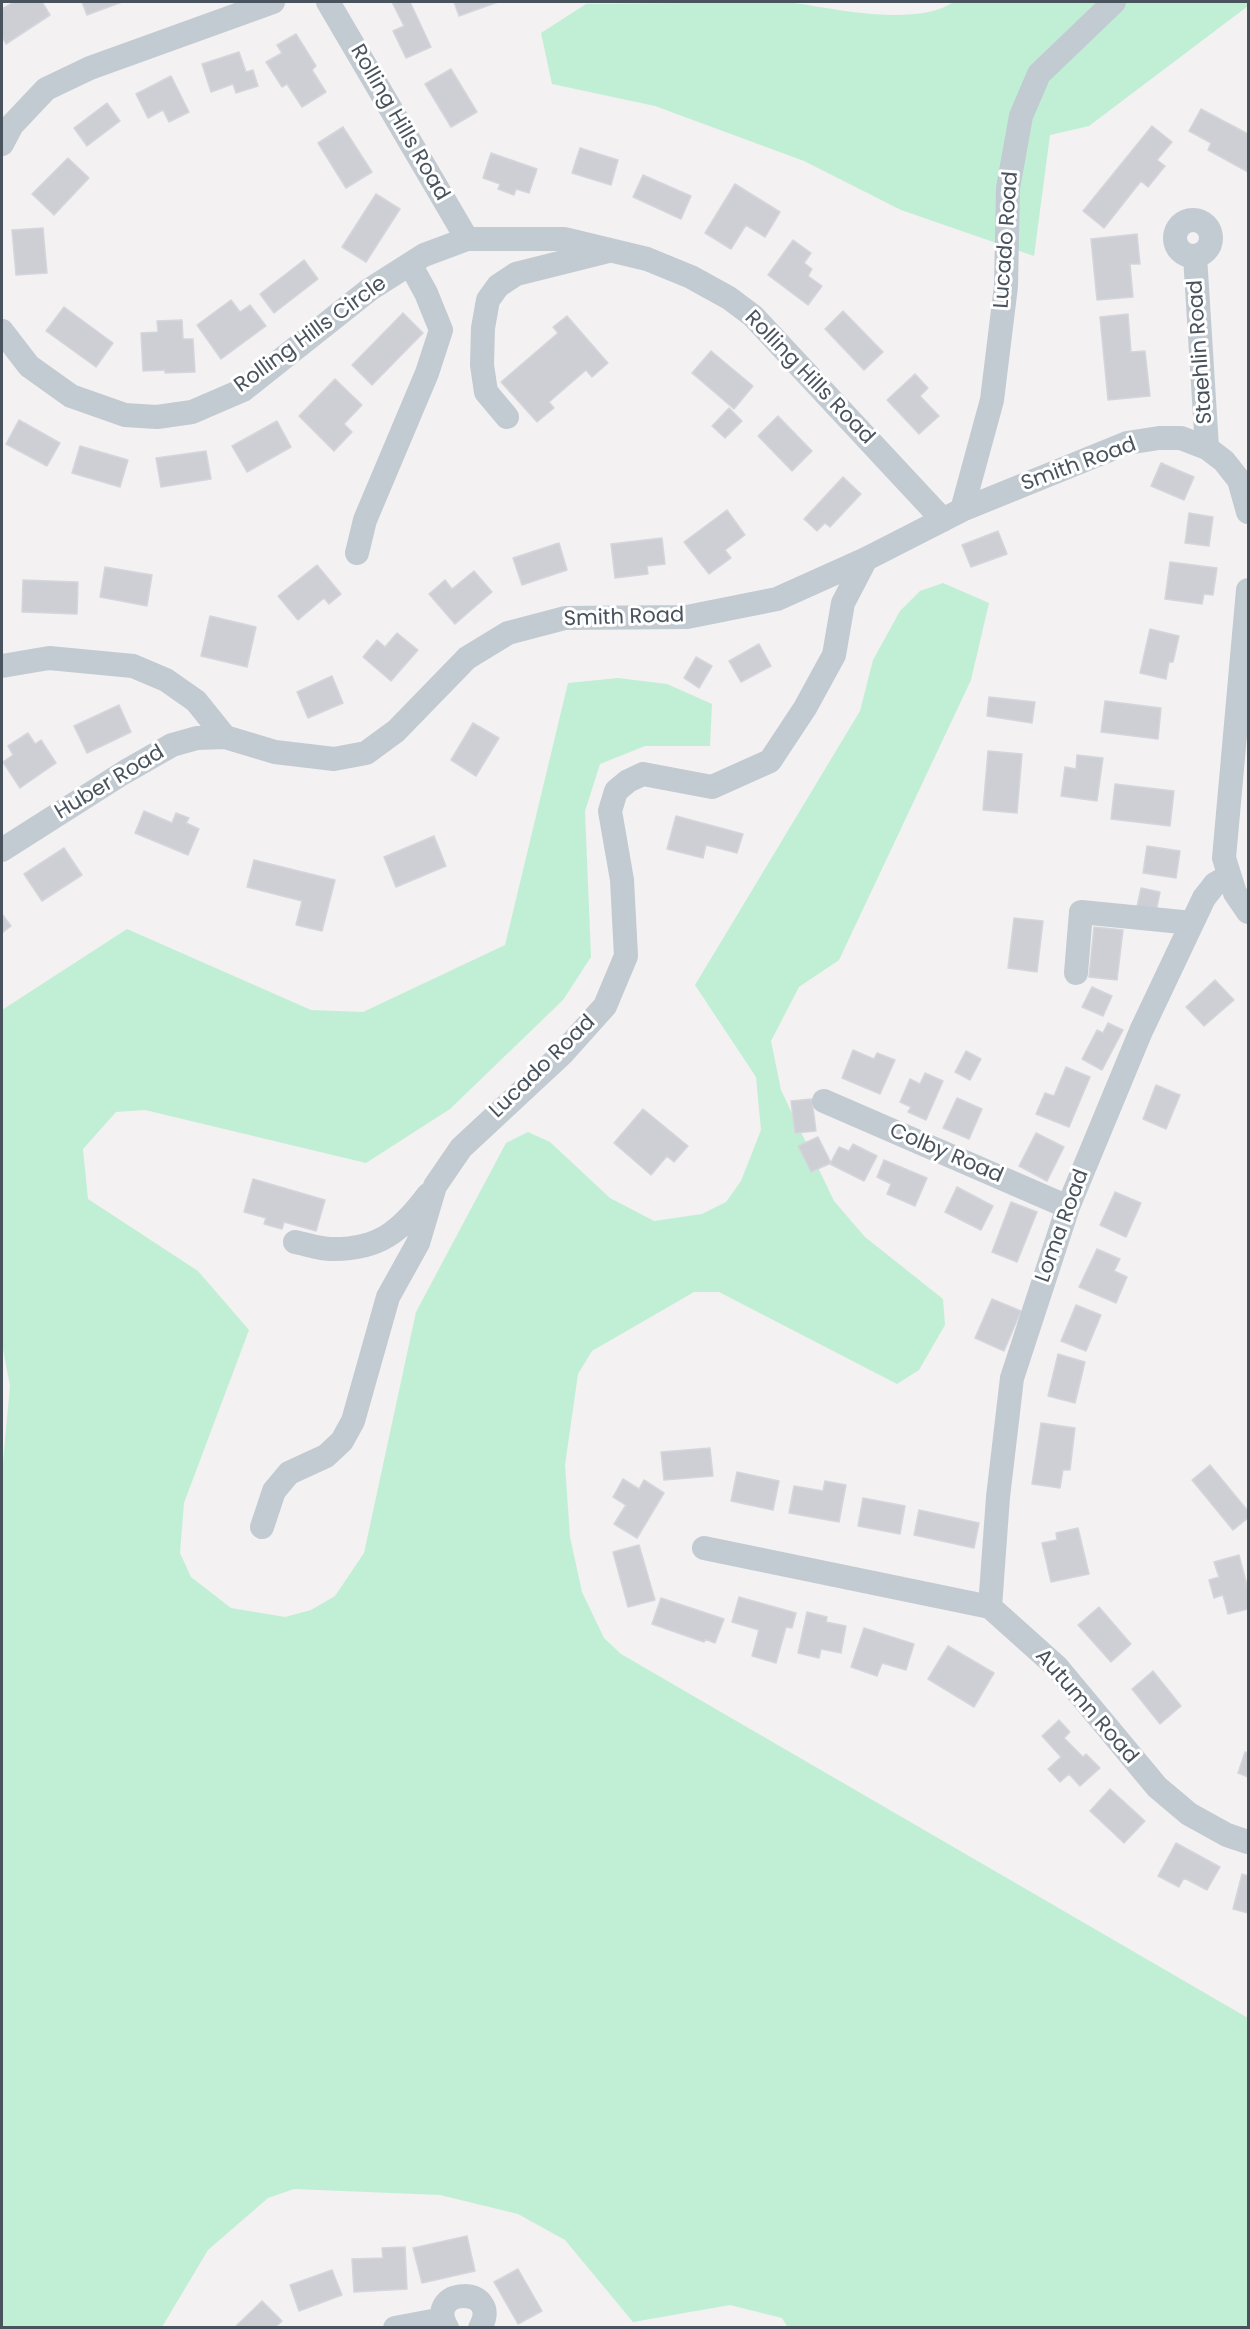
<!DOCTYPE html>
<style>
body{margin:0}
#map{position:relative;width:1250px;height:2329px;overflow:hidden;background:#f3f1f1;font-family:Poppins,sans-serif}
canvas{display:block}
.frame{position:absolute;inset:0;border:3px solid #49535e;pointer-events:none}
</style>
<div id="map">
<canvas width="1250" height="2329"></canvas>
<div class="frame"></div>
</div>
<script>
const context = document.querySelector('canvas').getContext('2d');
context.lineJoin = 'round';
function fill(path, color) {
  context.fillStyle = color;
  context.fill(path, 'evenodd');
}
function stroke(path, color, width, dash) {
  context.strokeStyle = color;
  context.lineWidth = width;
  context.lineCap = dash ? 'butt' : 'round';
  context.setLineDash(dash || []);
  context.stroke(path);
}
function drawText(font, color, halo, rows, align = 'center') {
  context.font = font + ' Poppins,sans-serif';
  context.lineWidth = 6;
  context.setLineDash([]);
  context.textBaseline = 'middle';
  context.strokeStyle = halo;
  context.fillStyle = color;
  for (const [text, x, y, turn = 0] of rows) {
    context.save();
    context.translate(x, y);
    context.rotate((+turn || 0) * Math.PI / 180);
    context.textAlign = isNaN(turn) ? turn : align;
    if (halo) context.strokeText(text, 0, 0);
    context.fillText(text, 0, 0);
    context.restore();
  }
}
fill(new Path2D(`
 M 787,2 C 834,8 913,28 954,2 L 1248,2 L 1248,6 L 1089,126 L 1050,135 L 1034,256 L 901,210 L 804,161 L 655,106 L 552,84 L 541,33 L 586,4 Z
 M 943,583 L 989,603 L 971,680 L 839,960 L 799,987 L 771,1041 L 781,1090 L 834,1201 L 865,1237 L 943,1299 L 945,1325 L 919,1370 L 897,1384 L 719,1292 L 694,1292 L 592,1351 L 578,1374 L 565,1465 L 570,1537 L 582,1592 L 604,1638 L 621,1654 L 1248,2018 L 1248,2327 L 788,2328 L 782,2318 L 730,2305 L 633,2322 L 565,2240 L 518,2214 L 440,2195 L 294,2189 L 268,2198 L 208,2250 L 162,2327 L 2,2328 L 2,1473 L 10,1386 L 2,1344 L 2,1010 L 127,929 L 311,1010 L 363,1012 L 505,945 L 568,683 L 618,678 L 667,684 L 712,704 L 710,746 L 645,746 L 600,764 L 585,811 L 591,957 L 563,1000 L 450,1109 L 366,1163 L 145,1110 L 116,1112 L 83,1149 L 88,1199 L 198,1271 L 249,1330 L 184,1503 L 180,1553 L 191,1577 L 231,1608 L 285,1617 L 311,1610 L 335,1596 L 364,1553 L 416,1312 L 506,1143 L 528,1132 L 550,1142 L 610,1198 L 654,1221 L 702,1214 L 726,1202 L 741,1181 L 761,1130 L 756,1077 L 695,985 L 860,711 L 873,660 L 900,611 L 920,591 Z`), '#c1efd5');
const building = new Path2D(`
 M 14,2 L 42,2 L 50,15 L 6,44 L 2,37 L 2,9 Z
 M 82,2 L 122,2 L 87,15 Z
 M 392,2 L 410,2 L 431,47 L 406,58 L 393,31 L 404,26 Z
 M 454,2 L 498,2 L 459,16 Z
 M 296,34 L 316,66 L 312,70 L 326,92 L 302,107 L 287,84 L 282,87 L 266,62 L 282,53 L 277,45 Z
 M 239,52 L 246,72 L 253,70 L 258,86 L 236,93 L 233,84 L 211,92 L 202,64 Z
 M 451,69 L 477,112 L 451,127 L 425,84 Z
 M 171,76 L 189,112 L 169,122 L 163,110 L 148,118 L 136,94 Z
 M 107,103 L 120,121 L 87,146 L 74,128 Z
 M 1201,109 L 1248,134 L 1248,172 L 1208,150 L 1211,143 L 1189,131 Z
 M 1152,126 L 1172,142 L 1157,160 L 1165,166 L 1148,187 L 1141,181 L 1104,228 L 1083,211 Z
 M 343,127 L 372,172 L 346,188 L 318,143 Z
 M 580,148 L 618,160 L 611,185 L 572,173 Z
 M 491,153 L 537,169 L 529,193 L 516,189 L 514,195 L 498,189 L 500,184 L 483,178 Z
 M 68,158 L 89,178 L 54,215 L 32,194 Z
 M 643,175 L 691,196 L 681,219 L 633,197 Z
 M 735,184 L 780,212 L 765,237 L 746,225 L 731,249 L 705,233 Z
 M 376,194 L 400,209 L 366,262 L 342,247 Z
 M 43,228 L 47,273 L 16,275 L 12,230 Z
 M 1137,234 L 1140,264 L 1130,264 L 1133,297 L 1097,300 L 1091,239 Z
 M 793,240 L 811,253 L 804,263 L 812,269 L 808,276 L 822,286 L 808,305 L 768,275 Z
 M 304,260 L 318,279 L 274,313 L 260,294 Z
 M 231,300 L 240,312 L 250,305 L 266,326 L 221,359 L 197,325 Z
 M 64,307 L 113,343 L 96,367 L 46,331 Z
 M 843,311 L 883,352 L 864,370 L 825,329 Z
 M 403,313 L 423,333 L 372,385 L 352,365 Z
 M 1128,314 L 1131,352 L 1145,351 L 1150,396 L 1108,400 L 1100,317 Z
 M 567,316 L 608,363 L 592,377 L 586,370 L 549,402 L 554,408 L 537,422 L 501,382 L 558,333 L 553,327 Z
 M 182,320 L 183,339 L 193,339 L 195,372 L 165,373 L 165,370 L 143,371 L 141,333 L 158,332 L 157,321 Z
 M 711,351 L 753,386 L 734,409 L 692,373 Z
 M 915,374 L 928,388 L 920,396 L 939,416 L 919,434 L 887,400 Z
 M 335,379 L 362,405 L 344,424 L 352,432 L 334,451 L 299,416 Z
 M 729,408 L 742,421 L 725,438 L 712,426 Z
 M 778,416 L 812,451 L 792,471 L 758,436 Z
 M 19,420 L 60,443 L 47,466 L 6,444 Z
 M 277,421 L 291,447 L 247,472 L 232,446 Z
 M 80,446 L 128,460 L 120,487 L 72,473 Z
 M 206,451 L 211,479 L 161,487 L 156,458 Z
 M 1161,463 L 1194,477 L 1184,500 L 1151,486 Z
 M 843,477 L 861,494 L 830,527 L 825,523 L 817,531 L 804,519 Z
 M 727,510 L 745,535 L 725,550 L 731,558 L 709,574 L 684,542 Z
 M 1189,513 L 1213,517 L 1209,546 L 1185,543 Z
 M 998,531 L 1007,554 L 971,567 L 962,545 Z
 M 662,538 L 665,564 L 647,566 L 648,574 L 615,578 L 611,544 Z
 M 559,543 L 567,570 L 522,585 L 513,558 Z
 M 1170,562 L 1217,568 L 1213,595 L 1204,594 L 1202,604 L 1165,599 Z
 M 317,565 L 341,594 L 329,604 L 324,598 L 298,620 L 278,596 Z
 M 105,567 L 152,575 L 147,606 L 100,597 Z
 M 474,571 L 492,592 L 455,624 L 429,594 L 445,580 L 452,589 Z
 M 23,580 L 78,582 L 77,614 L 22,612 Z
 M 210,616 L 256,627 L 247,667 L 201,656 Z
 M 1150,629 L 1179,636 L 1173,662 L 1169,662 L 1166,679 L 1140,673 Z
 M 397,633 L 418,650 L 391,681 L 363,657 L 377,640 L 385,647 Z
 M 759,644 L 771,666 L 741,682 L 729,661 Z
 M 696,657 L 712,666 L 699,688 L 684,678 Z
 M 332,676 L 343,703 L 308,718 L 297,692 Z
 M 989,697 L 1035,702 L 1032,723 L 987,716 Z
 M 1105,701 L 1161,708 L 1158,739 L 1101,732 Z
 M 119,705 L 131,732 L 87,753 L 74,726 Z
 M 473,723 L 499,738 L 476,776 L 451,760 Z
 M 28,733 L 35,744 L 41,740 L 56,763 L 20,788 L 3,762 L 13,755 L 8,746 Z
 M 988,751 L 1022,754 L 1017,813 L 983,810 Z
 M 1077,755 L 1103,758 L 1097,801 L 1061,796 L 1065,767 L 1076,769 Z
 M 1115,784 L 1174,791 L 1170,826 L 1111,819 Z
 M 144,811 L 172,823 L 176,813 L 189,818 L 186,823 L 199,829 L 188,855 L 135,833 Z
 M 676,816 L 743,834 L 737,853 L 706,845 L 703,858 L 667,849 Z
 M 434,836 L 446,866 L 396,887 L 384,857 Z
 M 1147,846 L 1180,851 L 1176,878 L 1143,873 Z
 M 64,848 L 82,875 L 42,901 L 24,874 Z
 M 254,860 L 335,880 L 322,931 L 296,925 L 302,901 L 247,887 Z
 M 1141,888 L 1160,892 L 1156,912 L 1137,907 Z
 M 2,914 L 11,926 L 2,933 Z
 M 1014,918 L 1043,921 L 1037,972 L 1008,968 Z
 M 1094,927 L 1123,930 L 1117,980 L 1089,977 Z
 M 1215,980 L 1234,1000 L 1204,1026 L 1186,1007 Z
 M 1092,987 L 1112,996 L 1103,1016 L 1082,1007 Z
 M 1108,1023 L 1123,1030 L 1102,1070 L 1082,1059 L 1097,1030 L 1103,1033 Z
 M 853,1050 L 874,1059 L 877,1053 L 895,1060 L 880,1094 L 842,1078 Z
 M 966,1051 L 981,1059 L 970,1080 L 955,1072 Z
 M 1066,1067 L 1090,1077 L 1069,1127 L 1036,1114 L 1045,1093 L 1054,1096 Z
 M 925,1073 L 943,1081 L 926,1120 L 908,1112 L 911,1107 L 900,1102 L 910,1079 L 920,1084 Z
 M 1156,1085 L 1180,1095 L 1166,1129 L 1143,1119 Z
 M 957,1098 L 982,1109 L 969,1139 L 943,1128 Z
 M 812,1099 L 816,1131 L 795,1133 L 791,1101 Z
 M 643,1109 L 688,1146 L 674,1162 L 667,1156 L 651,1175 L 614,1143 Z
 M 1036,1133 L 1064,1147 L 1047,1181 L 1019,1166 Z
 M 818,1137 L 831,1163 L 811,1172 L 798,1146 Z
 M 853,1144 L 877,1156 L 864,1181 L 830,1164 L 839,1147 L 849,1151 Z
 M 884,1160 L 927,1178 L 915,1206 L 887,1194 L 891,1184 L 877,1177 Z
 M 253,1179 L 325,1200 L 316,1231 L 284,1222 L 282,1229 L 264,1224 L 266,1218 L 244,1212 Z
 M 957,1187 L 993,1206 L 981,1230 L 945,1212 Z
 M 1115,1192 L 1141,1203 L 1126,1237 L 1100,1225 Z
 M 1011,1202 L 1037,1212 L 1017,1262 L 992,1252 Z
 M 1097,1249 L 1120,1259 L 1114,1271 L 1127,1277 L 1116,1303 L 1079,1287 Z
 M 992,1299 L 1021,1311 L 1004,1351 L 975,1338 Z
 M 1076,1305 L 1101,1315 L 1086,1351 L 1061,1341 Z
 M 1058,1354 L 1085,1362 L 1075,1403 L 1048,1396 Z
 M 1041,1423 L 1075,1428 L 1070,1470 L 1063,1470 L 1060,1488 L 1032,1484 Z
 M 710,1448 L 713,1476 L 664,1480 L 661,1452 Z
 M 1210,1465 L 1248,1511 L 1248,1518 L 1233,1530 L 1192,1480 Z
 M 737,1472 L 779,1481 L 773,1510 L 731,1501 Z
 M 623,1479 L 639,1489 L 644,1480 L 664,1493 L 637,1538 L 614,1524 L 626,1505 L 613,1497 Z
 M 825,1481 L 846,1485 L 839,1522 L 789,1513 L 794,1486 L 823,1491 Z
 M 863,1498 L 905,1506 L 900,1534 L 858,1526 Z
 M 919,1510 L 979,1523 L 974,1548 L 914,1535 Z
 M 1078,1528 L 1089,1574 L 1051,1582 L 1042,1543 L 1057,1540 L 1056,1533 Z
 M 639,1545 L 655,1600 L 628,1607 L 613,1552 Z
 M 1239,1555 L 1248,1589 L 1248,1609 L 1228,1614 L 1223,1595 L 1214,1598 L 1209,1580 L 1219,1577 L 1214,1562 Z
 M 739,1597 L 796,1613 L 792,1628 L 786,1627 L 776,1663 L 752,1656 L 759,1630 L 732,1622 Z
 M 661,1598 L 724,1619 L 715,1643 L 705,1639 L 704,1642 L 652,1624 Z
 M 1099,1607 L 1131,1644 L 1111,1662 L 1078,1625 Z
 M 807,1612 L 827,1617 L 826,1622 L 846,1626 L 841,1653 L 821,1649 L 819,1658 L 798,1653 Z
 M 864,1628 L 914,1644 L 906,1670 L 882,1663 L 877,1676 L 851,1667 Z
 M 948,1646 L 994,1673 L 974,1707 L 928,1679 Z
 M 1153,1671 L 1181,1706 L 1160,1724 L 1132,1689 Z
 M 1059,1720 L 1070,1732 L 1064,1738 L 1083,1757 L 1086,1754 L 1100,1768 L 1080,1786 L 1069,1774 L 1060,1782 L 1048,1769 L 1061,1757 L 1042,1736 Z
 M 1245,1752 L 1248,1753 L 1248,1777 L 1238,1773 Z
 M 1110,1789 L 1145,1821 L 1124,1843 L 1090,1811 Z
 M 1176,1843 L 1220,1867 L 1207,1890 L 1184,1878 L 1179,1887 L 1158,1876 Z
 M 1242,1874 L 1248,1876 L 1248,1913 L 1233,1909 Z
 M 467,2236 L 475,2271 L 422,2283 L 413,2248 Z
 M 405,2247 L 407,2289 L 354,2292 L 352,2259 L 383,2258 L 382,2248 Z
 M 518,2269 L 542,2311 L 518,2324 L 494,2282 Z
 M 332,2270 L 342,2295 L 299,2311 L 290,2285 Z
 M 262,2301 L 282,2321 L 275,2328 L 234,2328 Z`);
fill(building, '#cecfd5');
stroke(building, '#d5d6dc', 1.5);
stroke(new Path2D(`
 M 328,2 L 467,239 L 564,239 L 647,259 L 691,277 L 729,298 L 753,316 L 943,520
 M 2,144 L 12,125 L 46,89 L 90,68 L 273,2
 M1175 238a18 18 0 1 1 36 0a18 18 0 1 1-36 0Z
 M 1195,256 L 1207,448
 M 2,331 L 29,366 L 71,396 L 125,415 L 157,417 L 192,412 L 243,390 L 369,290 L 424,255 L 467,239
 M 507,417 L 486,392 L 482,365 L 483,328 L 488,300 L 498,286 L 516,274 L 608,251
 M 962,510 L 992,400 L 1006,286 L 1008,188 L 1021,116 L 1039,74 L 1114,2
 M 357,553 L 365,520 L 427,373 L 441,330 L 426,293 L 410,264
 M 1248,590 L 1224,858 L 1235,893 L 1248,912
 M 2,666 L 49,658 L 133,666 L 166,680 L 196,701 L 225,737 L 275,752 L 334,759 L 366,753 L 396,731 L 467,658 L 508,633 L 565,618 L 687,617 L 777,599 L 866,559 L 962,510 L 1127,443 L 1159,438 L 1181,438 L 1207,448 L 1224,461 L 1239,480 L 1248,512
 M 2,850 L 123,773 L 172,745 L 197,738 L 225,737
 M 1076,973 L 1081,912 L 1192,923
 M 824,1101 L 1068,1207
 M 295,1242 C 306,1244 320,1249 331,1249 C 379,1250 401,1231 428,1195
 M 262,1527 L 274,1491 L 289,1473 L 326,1456 L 342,1441 L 353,1421 L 388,1297 L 418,1243 L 435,1186 L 461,1148 L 562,1054 L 605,1006 L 626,956 L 622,880 L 610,811 L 616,791 L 628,781 L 643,774 L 712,787 L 770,761 L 805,708 L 834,655 L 843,603 L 866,559
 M 704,1548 L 990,1607 L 1057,1667 L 1157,1787 L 1189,1814 L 1227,1835 L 1248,1842
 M 990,1607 L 998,1497 L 1012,1378 L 1068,1207 L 1141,1031 L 1204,898 L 1215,884 L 1229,876
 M 395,2328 L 443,2319
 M 447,2328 C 423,2286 504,2285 480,2328`), '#c2cad2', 24);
drawText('21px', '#49535e', '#fff', [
 ["Rolling Hills Road",399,123,60],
 ["Lucado Road",1007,240,-86],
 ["Rolling Hills Circle",311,335,-36],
 ["Staehlin Road",1201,352,-94],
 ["Rolling Hills Road",809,378,46],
 ["Smith Road",1079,465,-20],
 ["Smith Road",624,618,-2],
 ["Huber Road",110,783,-31],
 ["Lucado Road",543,1067,-44],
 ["Colby Road",946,1154,23],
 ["Loma Road",1063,1226,-70],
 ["Autumn Road",1086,1707,49]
]);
</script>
